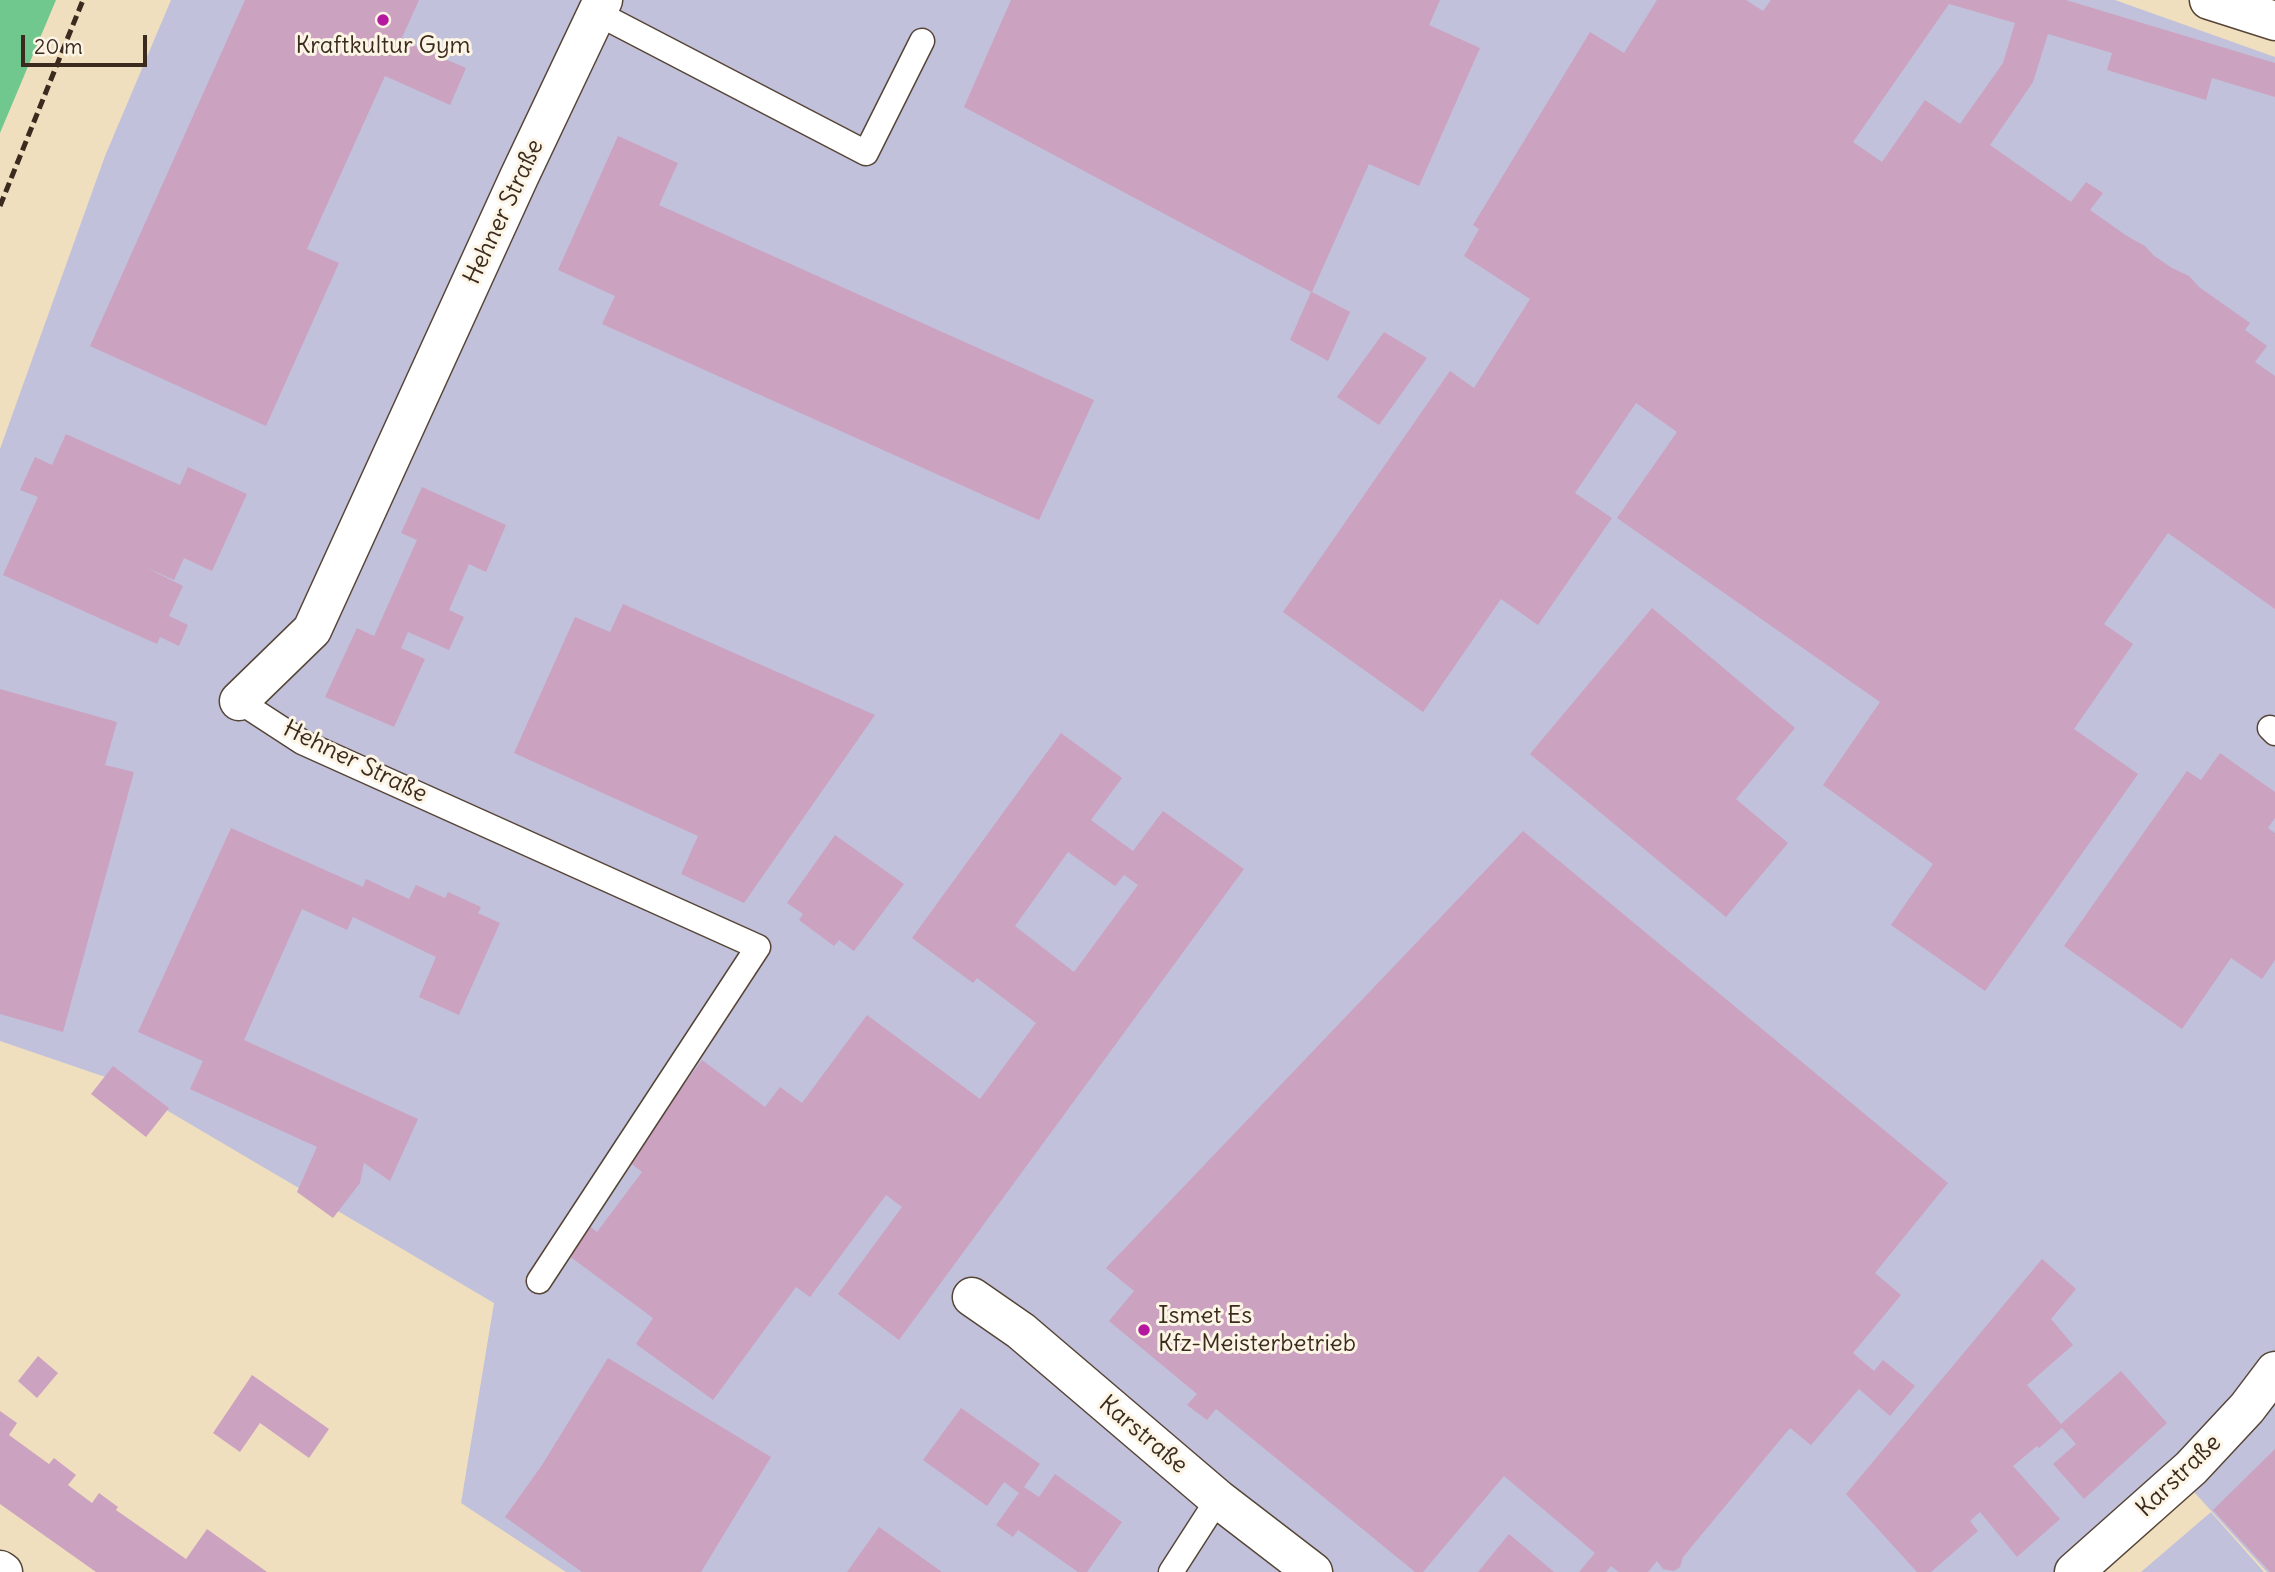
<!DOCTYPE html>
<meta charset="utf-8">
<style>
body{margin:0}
#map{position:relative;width:2275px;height:1572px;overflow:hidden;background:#f0dfbe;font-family:Delius,sans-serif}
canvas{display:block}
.scale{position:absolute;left:21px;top:35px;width:126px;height:32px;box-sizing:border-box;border:4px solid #3b2a1e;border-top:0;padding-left:9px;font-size:21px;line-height:24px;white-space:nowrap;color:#3b2a1e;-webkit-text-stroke:5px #fcf5e5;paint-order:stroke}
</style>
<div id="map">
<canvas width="2275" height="1572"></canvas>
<div class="scale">20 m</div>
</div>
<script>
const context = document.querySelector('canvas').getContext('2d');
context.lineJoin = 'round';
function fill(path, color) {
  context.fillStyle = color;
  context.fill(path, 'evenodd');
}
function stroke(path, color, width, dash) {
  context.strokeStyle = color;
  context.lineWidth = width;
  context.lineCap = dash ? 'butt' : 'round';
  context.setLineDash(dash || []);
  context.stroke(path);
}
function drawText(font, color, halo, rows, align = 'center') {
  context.font = font + ' Delius,sans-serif';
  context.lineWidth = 6;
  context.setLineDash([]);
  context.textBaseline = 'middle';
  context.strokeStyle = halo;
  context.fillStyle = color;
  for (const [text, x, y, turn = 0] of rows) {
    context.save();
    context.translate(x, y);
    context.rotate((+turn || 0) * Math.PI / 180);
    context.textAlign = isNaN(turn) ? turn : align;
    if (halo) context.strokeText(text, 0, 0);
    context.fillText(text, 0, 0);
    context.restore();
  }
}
fill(new Path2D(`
 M 171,0 L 2115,0 L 2275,57 L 2275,1572 L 2267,1572 L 2184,1481 L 2075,1572 L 566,1572 L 461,1503 L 494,1303 L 117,1081 L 0,1041 L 0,449 L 105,156 Z
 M 2211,1512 L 2264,1572 L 2141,1572 Z`), '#c2c1dc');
fill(new Path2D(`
 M 0,0 L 56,0 L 0,133 Z`), '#70c88e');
fill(new Path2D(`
 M 245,0 L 419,0 L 401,40 L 466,68 L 450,105 L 385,76 L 307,249 L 339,263 L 266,426 L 90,346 Z
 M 1011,0 L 1440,0 L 1429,25 L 1480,48 L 1419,186 L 1369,164 L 1312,292 L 1350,312 L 1328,361 L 1290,340 L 1311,292 L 964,107 Z
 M 1657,0 L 1746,0 L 1763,11 L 1771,0 L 2066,0 L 2275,63 L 2275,97 L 2212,78 L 2206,100 L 2107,70 L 2112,53 L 2048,34 L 2033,82 L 1990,145 L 2071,202 L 2086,182 L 2103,193 L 2090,210 L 2127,236 L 2145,246 L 2153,255 L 2172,268 L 2189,276 L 2199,287 L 2250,323 L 2245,330 L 2267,346 L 2255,362 L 2275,376 L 2275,609 L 2168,533 L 2104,624 L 2133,644 L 2074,729 L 2138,774 L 1985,991 L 1891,925 L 1933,864 L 1823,785 L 1880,702 L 1617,518 L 1677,432 L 1636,403 L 1575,493 L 1612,518 L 1538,625 L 1501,599 L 1423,712 L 1283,612 L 1450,371 L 1474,388 L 1530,299 L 1464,256 L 1479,229 L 1473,225 L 1590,32 L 1624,53 ZM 1949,4 L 2015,23 L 2003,63 L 1960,124 L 1925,100 L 1882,162 L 1853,142 Z
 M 618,136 L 678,163 L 659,205 L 1094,400 L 1039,520 L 602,324 L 615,296 L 558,270 Z
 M 1384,332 L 1427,358 L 1379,425 L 1337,397 Z
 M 66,434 L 180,485 L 188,467 L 247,494 L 212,571 L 184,558 L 174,580 L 145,567 L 183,586 L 169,616 L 188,625 L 179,646 L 160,637 L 157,644 L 3,575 L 38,497 L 20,490 L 35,457 L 52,465 Z
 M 422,487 L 506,525 L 486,572 L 469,564 L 449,610 L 464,617 L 449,650 L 408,632 L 401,648 L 425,659 L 394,727 L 325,697 L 357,628 L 374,636 L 417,540 L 401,533 Z
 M 623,604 L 875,715 L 744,903 L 681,874 L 698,836 L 514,753 L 575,617 L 610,632 Z
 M 1652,608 L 1795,728 L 1736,799 L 1788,843 L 1726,917 L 1530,754 Z
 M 0,689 L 117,722 L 105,765 L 134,772 L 63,1032 L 0,1014 Z
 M 1061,733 L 1122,778 L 1091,820 L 1133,851 L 1163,811 L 1244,869 L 899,1340 L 838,1294 L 902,1207 L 886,1195 L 810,1297 L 796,1287 L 713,1400 L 636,1344 L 653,1318 L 561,1250 L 583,1221 L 597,1232 L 642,1172 L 628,1161 L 702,1060 L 765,1107 L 780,1087 L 802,1103 L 867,1015 L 980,1099 L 1036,1023 L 977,978 L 973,983 L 912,938 ZM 1068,852 L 1115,886 L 1124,875 L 1138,885 L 1074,972 L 1015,926 Z
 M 2220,753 L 2275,792 L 2275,818 L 2268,828 L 2275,833 L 2275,960 L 2262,979 L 2231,958 L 2182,1029 L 2064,946 L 2187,771 L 2201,780 Z
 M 231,828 L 363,887 L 366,879 L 409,899 L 416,885 L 445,898 L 448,892 L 481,907 L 478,913 L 500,923 L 459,1015 L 419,997 L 436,957 L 353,917 L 347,930 L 302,909 L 244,1040 L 418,1119 L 390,1181 L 364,1163 L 360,1183 L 333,1218 L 297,1192 L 317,1147 L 190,1089 L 203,1061 L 138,1032 Z
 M 1523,831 L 1948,1183 L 1875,1273 L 1901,1295 L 1853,1353 L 1874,1371 L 1883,1360 L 1915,1386 L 1890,1416 L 1859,1389 L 1811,1445 L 1790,1428 L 1683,1557 L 1680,1567 L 1674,1571 L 1663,1569 L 1657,1561 L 1648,1572 L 1619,1572 L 1611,1566 L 1606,1572 L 1579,1572 L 1595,1553 L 1504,1476 L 1423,1572 L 1415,1572 L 1216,1409 L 1207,1420 L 1187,1405 L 1197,1394 L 1109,1321 L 1134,1291 L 1106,1268 Z
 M 835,835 L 904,884 L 854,951 L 839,940 L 834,946 L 799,920 L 803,914 L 787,903 Z
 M 113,1066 L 169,1108 L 146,1137 L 91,1094 Z
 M 2042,1259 L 2076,1289 L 2051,1319 L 2073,1345 L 2027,1385 L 2061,1424 L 2121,1371 L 2167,1423 L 2084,1499 L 2053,1464 L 2076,1444 L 2062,1428 L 2039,1448 L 2037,1446 L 2013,1466 L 2060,1519 L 2017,1557 L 1980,1512 L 1970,1521 L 1978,1531 L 1931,1572 L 1917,1572 L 1846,1494 Z
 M 38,1356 L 58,1373 L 37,1398 L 18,1381 Z
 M 608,1358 L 771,1457 L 701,1572 L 582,1572 L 505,1517 L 542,1465 Z
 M 252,1375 L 329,1429 L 309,1458 L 260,1423 L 240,1452 L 213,1433 Z
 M 961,1408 L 1040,1464 L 1024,1487 L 1039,1497 L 1055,1474 L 1122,1522 L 1087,1572 L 1078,1572 L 1018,1530 L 1013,1537 L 996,1525 L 1019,1493 L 1004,1482 L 987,1506 L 923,1460 Z
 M 0,1411 L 17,1423 L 9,1435 L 49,1464 L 54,1458 L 76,1475 L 68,1485 L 92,1503 L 99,1493 L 118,1507 L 116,1510 L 186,1559 L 207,1529 L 267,1572 L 96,1572 L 0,1504 Z
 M 2275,1449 L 2275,1572 L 2270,1572 L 2213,1510 Z
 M 879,1527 L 942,1572 L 847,1572 Z
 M 1509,1534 L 1554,1572 L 1478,1572 Z`), '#cba2c0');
const lane = new Path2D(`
 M 597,13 L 866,153 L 922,41
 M 239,701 L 302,742 L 758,947 L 539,1281
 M 2270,728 L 2275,733
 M 1171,1572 L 1218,1499`);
const street = new Path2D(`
 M 2209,0 L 2275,21
 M 239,701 L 312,630 L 519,177 L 603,0
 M 972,1297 L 1021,1331 L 1218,1499 L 1313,1572
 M 0,1570 L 3,1572
 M 2074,1572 L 2191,1468 L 2247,1408 L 2275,1371`);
stroke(lane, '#564536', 27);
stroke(street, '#564536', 41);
stroke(lane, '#fff', 24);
stroke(street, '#fff', 38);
stroke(new Path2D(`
 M 0,206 L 83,0`), '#3b2a1e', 5, [10, 5]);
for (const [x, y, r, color] of [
 [383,20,7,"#b5179e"],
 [1144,1330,7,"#b5179e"]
]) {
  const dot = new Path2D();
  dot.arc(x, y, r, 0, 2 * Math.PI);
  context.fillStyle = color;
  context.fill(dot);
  stroke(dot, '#fcf5e5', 2.5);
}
drawText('24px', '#3b2a1e', '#fcf5e5', [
 ["Kraftkultur Gym",383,46],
 ["Ismet Es",1158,1316,"left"],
 ["Kfz-Meisterbetrieb",1158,1344,"left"]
]);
drawText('24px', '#3b2a1e', '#fcf5e5', [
 ["Hehner Straße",504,212,-65],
 ["Hehner Straße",355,762,26],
 ["Karstraße",1143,1435,40],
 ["Karstraße",2179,1476,-44]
]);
</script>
